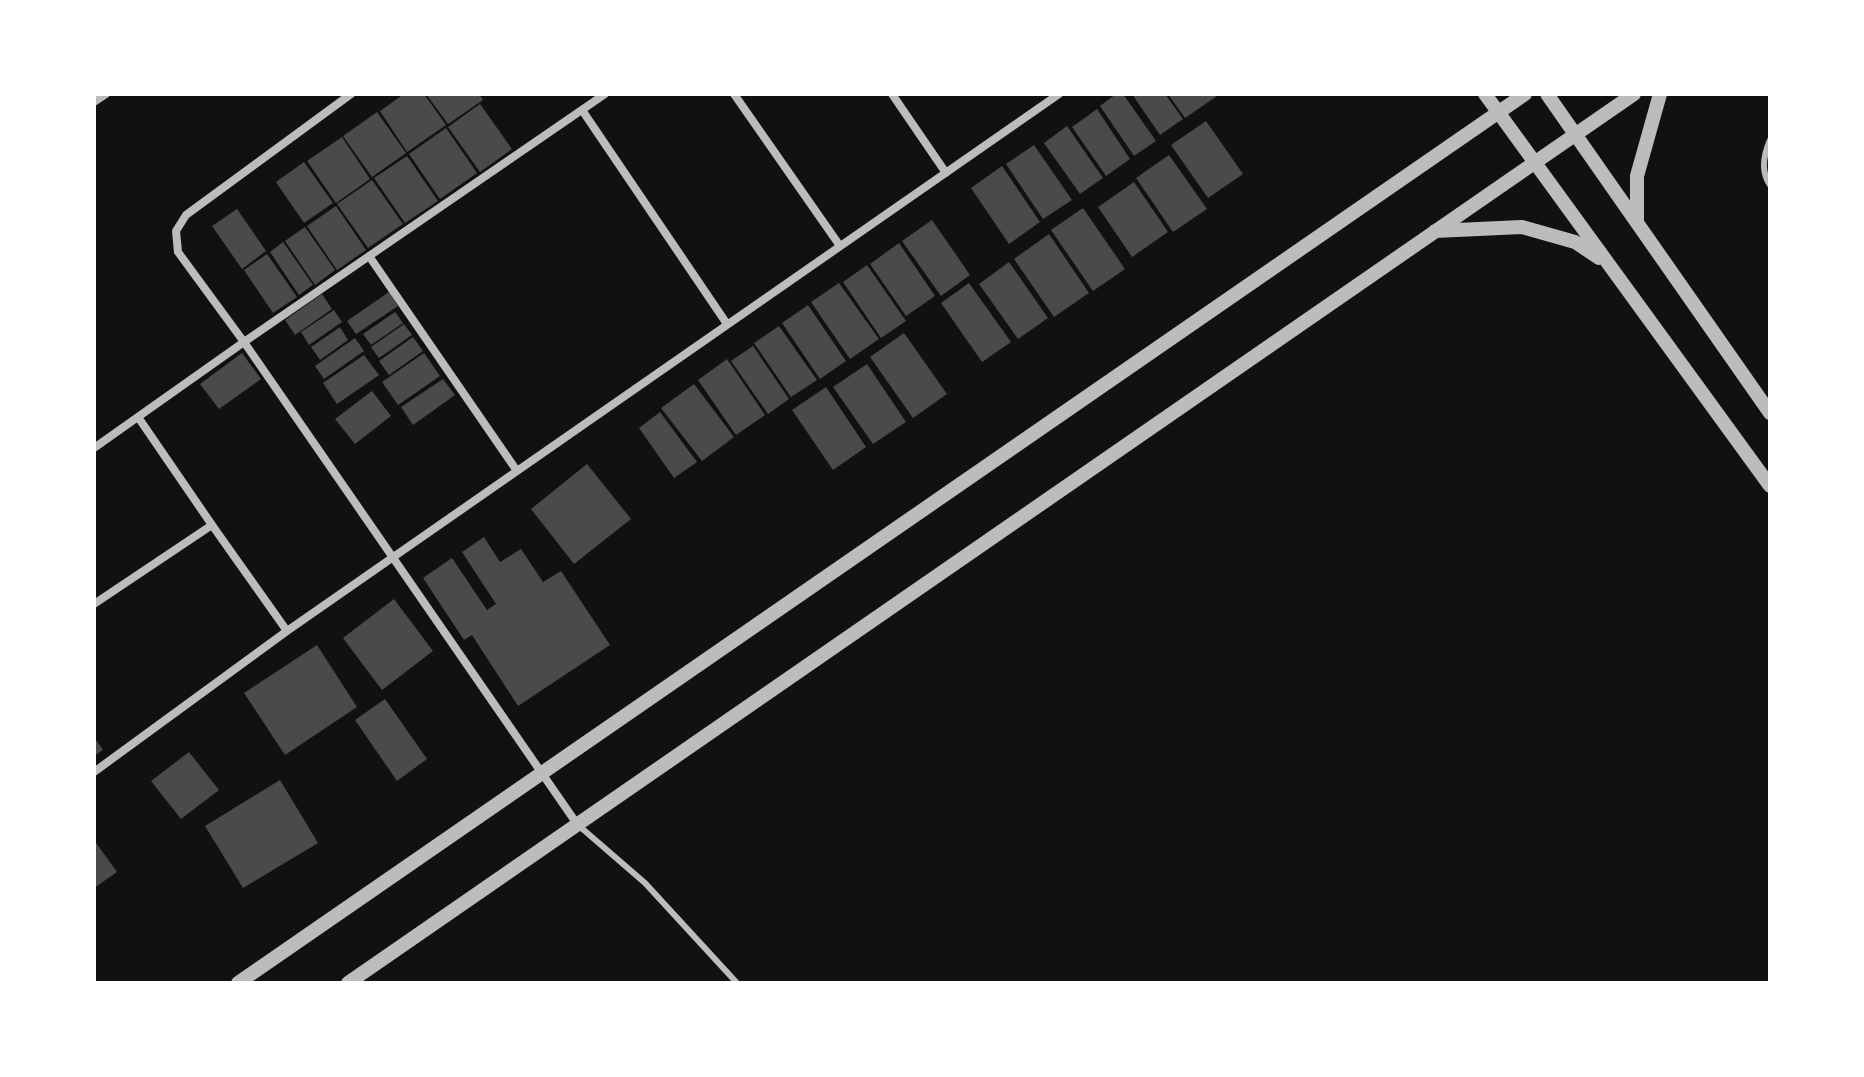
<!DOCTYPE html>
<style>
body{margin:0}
#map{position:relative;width:1864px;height:1077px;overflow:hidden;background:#111;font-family:Raleway,sans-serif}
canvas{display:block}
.frame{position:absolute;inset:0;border:96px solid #fff;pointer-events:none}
</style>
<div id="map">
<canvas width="1864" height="1077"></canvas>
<div class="frame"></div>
</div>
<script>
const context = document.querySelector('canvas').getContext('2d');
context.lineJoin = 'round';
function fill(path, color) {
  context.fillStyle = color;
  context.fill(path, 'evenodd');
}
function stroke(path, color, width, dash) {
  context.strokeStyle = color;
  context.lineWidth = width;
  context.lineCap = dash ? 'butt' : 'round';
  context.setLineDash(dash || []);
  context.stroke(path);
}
fill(new Path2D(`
 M 404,94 L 424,94 L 446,125 L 407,152 L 380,111 Z
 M 426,94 L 479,94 L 483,100 L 448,124 Z
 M 1116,94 L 1123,94 L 1156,141 L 1134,156 L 1100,106 Z
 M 1132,94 L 1165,94 L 1183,119 L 1160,135 Z
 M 1168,94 L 1220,94 L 1185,118 Z
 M 480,104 L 512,149 L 480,172 L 448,127 Z
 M 1097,109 L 1130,159 L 1106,176 L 1072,127 Z
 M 377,112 L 406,153 L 372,177 L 343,136 Z
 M 1206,121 L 1243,174 L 1208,198 L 1171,145 Z
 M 1067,126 L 1103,178 L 1080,194 L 1044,143 Z
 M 446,128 L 477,173 L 440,199 L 409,154 Z
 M 342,137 L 370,179 L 336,203 L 307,161 Z
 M 1034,145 L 1072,200 L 1043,219 L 1006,164 Z
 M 1169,155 L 1207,209 L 1173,232 L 1136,178 Z
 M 407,156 L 438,201 L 405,223 L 374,178 Z
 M 304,162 L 333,203 L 304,223 L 276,182 Z
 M 1002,166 L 1040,222 L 1009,244 L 971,188 Z
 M 372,180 L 403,224 L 368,248 L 337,204 Z
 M 1134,182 L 1168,232 L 1132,257 L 1098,207 Z
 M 336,206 L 366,250 L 337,270 L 307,226 Z
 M 1083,208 L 1125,269 L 1093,291 L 1051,230 Z
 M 237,209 L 266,251 L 242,269 L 212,226 Z
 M 932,220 L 970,275 L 941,296 L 902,241 Z
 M 305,227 L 335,270 L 315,285 L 285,241 Z
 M 1049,234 L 1089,293 L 1054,317 L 1014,259 Z
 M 283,242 L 313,285 L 299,295 L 270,252 Z
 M 899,243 L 935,296 L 906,316 L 870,264 Z
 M 267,254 L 297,297 L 273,313 L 244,270 Z
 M 1009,262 L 1048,318 L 1018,339 L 979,284 Z
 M 867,265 L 906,321 L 881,338 L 843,282 Z
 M 839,283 L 879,339 L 850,359 L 811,302 Z
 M 969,283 L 1011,342 L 982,362 L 941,303 Z
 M 389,292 L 398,306 L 356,334 L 347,321 Z
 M 322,294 L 332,309 L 295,335 L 285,320 Z
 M 808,305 L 846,361 L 820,379 L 782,323 Z
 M 334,310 L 342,322 L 309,345 L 301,332 Z
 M 395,312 L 403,323 L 371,345 L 363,334 Z
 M 404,324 L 412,335 L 379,358 L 371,347 Z
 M 779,326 L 817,380 L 791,397 L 754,343 Z
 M 340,327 L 348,340 L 320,360 L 311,347 Z
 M 904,333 L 947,394 L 913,418 L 870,357 Z
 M 413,337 L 423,351 L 389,375 L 379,361 Z
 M 355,338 L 364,351 L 324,379 L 315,366 Z
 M 753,346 L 789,399 L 768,414 L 731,361 Z
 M 242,353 L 261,379 L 219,409 L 200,384 Z
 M 424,353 L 440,376 L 398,405 L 382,382 Z
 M 364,355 L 379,375 L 337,404 L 323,383 Z
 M 727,359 L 765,415 L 736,435 L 698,380 Z
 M 867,364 L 906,422 L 873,444 L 833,387 Z
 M 443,379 L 455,395 L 413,425 L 401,407 Z
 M 694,384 L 734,437 L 702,461 L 661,408 Z
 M 826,387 L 866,447 L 833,470 L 792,410 Z
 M 372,391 L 391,416 L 355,444 L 335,419 Z
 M 660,412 L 697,462 L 674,478 L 639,428 Z
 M 587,464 L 631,519 L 574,564 L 531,509 Z
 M 484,537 L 500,562 L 521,549 L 543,582 L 561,571 L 610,645 L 518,706 L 472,635 L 464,640 L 423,578 L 452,558 L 487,610 L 496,604 L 462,552 Z
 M 394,599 L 433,651 L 382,690 L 343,638 Z
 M 317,645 L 357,707 L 285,755 L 244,693 Z
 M 385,699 L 427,759 L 397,781 L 355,720 Z
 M 94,737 L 103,750 L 94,756 Z
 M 189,752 L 219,790 L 181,819 L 151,781 Z
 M 280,780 L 318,843 L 243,888 L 205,826 Z
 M 94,840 L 117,872 L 94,888 Z`), '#4a4a4a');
stroke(new Path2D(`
 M 1770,140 C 1764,154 1760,171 1770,185
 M 578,825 L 645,883 L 737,983`), '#bcbcbc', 6);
stroke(new Path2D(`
 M 351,94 L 186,215 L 176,231 L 178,252 L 244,342 L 577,824
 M 734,94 L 840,246
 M 892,94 L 946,173
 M 94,102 L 106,94
 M 582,110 L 727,324
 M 369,256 L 517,471
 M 138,417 L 212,525
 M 94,448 L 244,342 L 605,94
 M 94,604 L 212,525 L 287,631
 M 94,772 L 287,631 L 1059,94`), '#bcbcbc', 8);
stroke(new Path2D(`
 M 1485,94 L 1770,486
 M 1547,94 L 1770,413
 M 1637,222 L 1637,176 L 1660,94
 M 1435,231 L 1522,227 L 1575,242 L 1599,258
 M 238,983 L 1525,94
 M 348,983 L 1634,94`), '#bcbcbc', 14);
</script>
